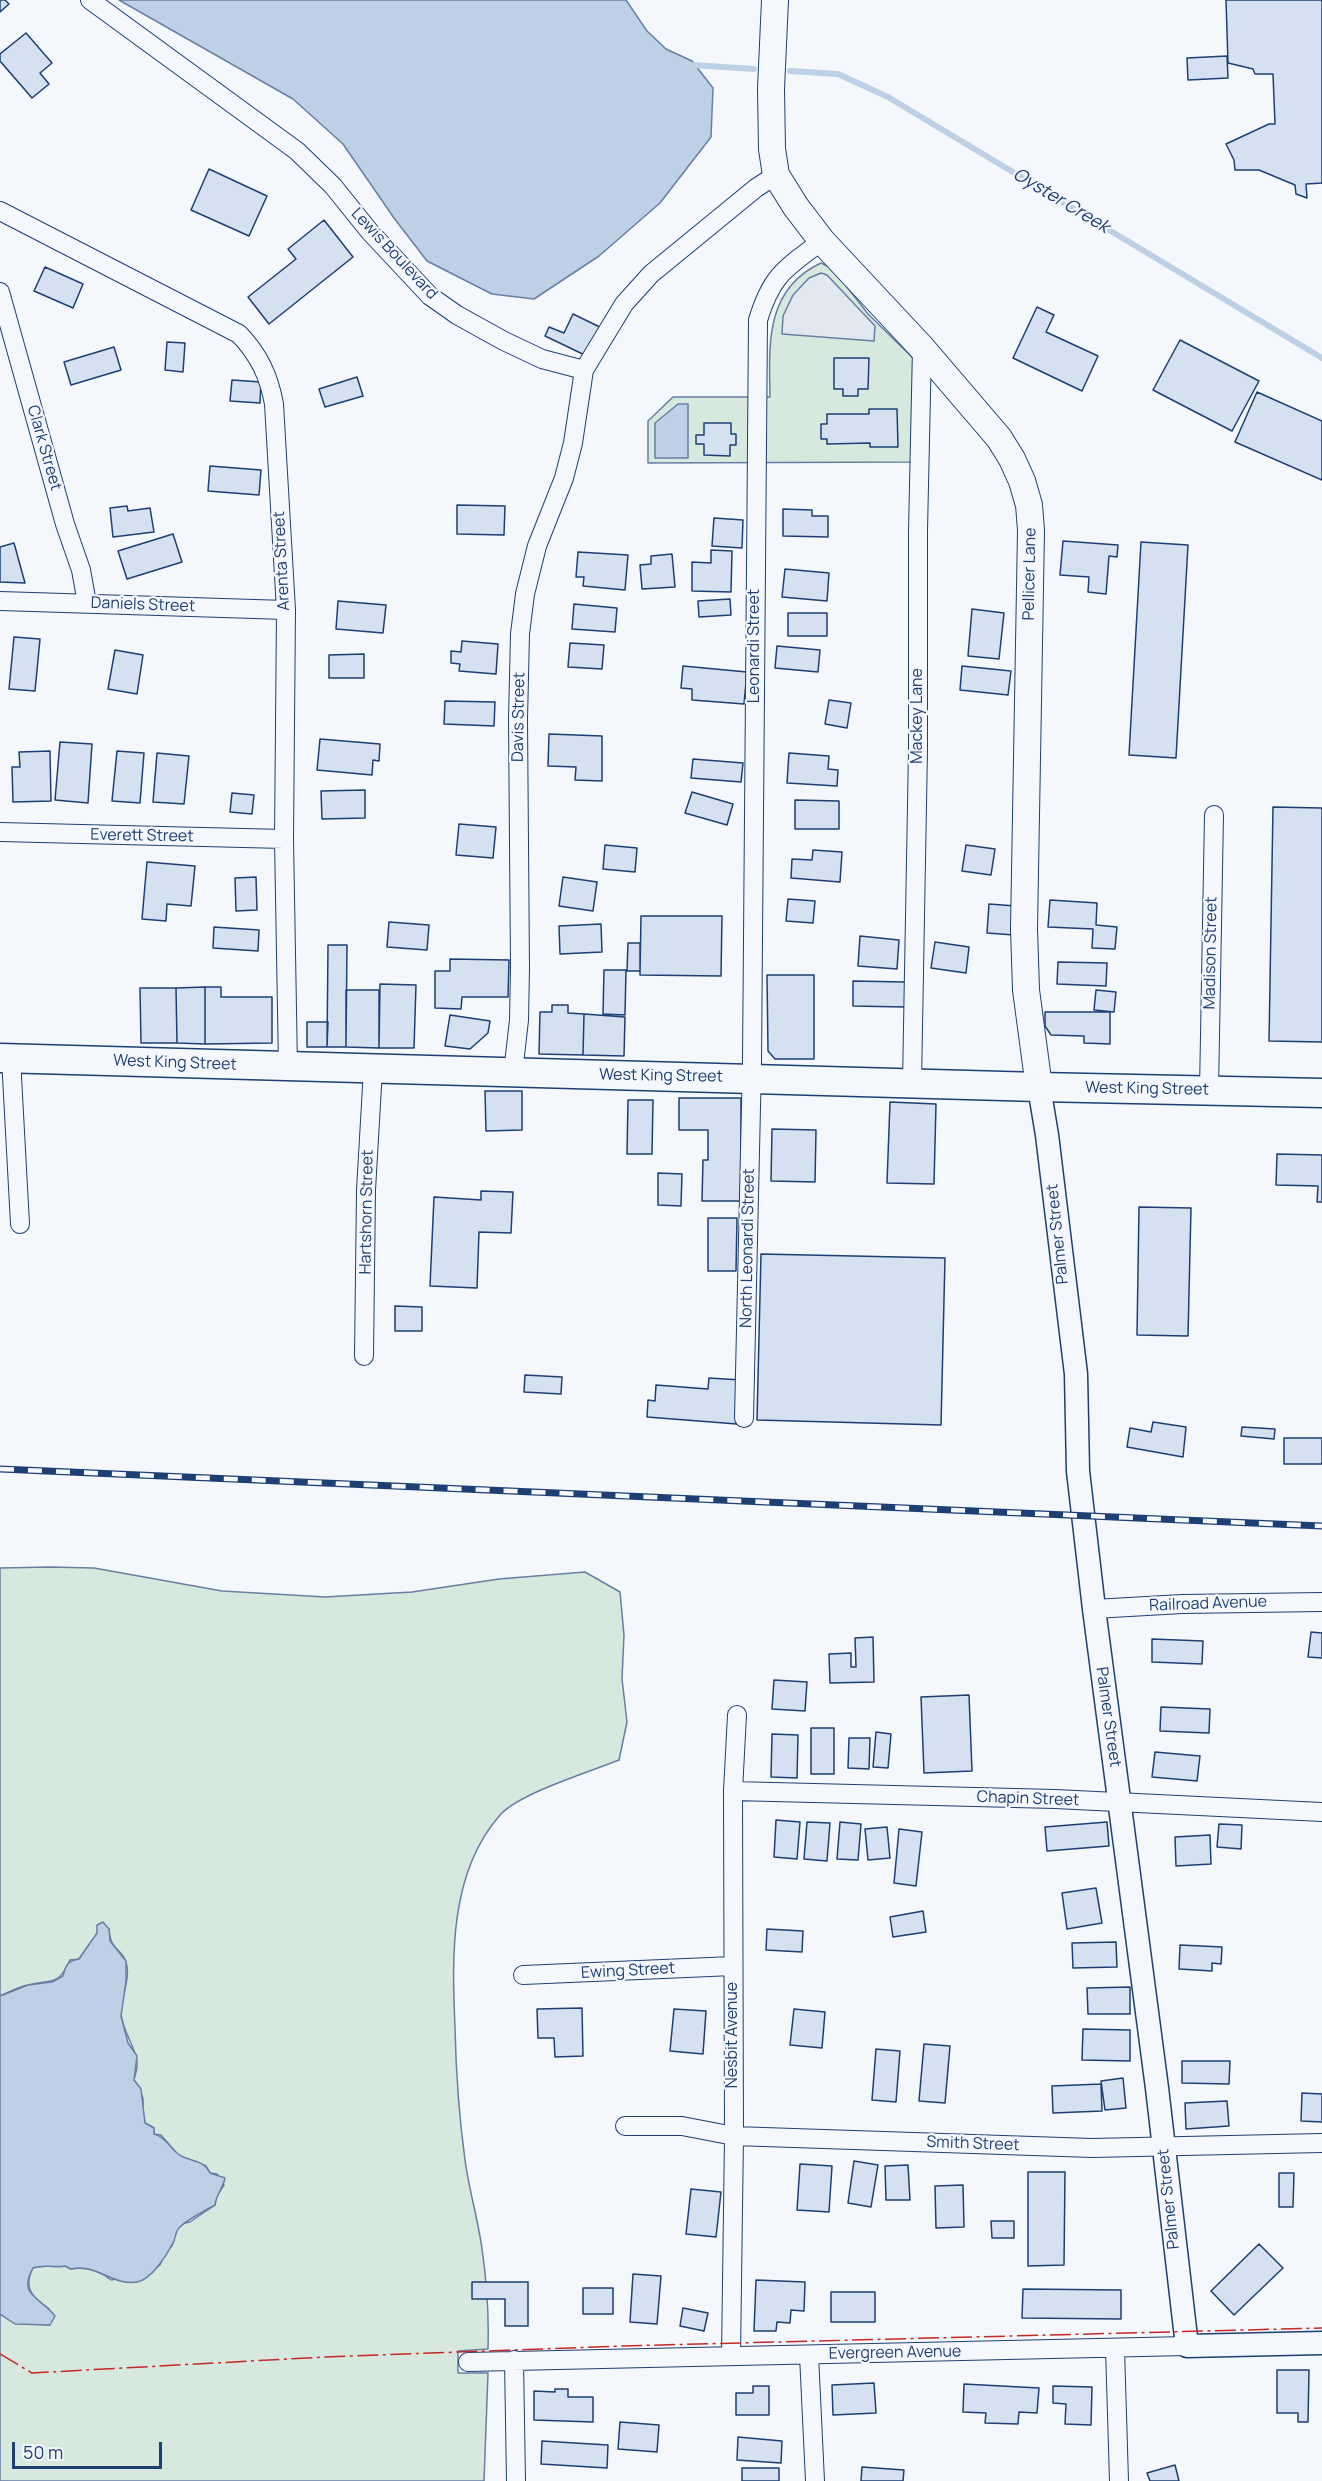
<!DOCTYPE html>
<style>
body{margin:0}
#map{position:relative;width:1322px;height:2481px;overflow:hidden;background:#f4f7fb;font-family:Manrope,sans-serif}
canvas{display:block}
.scale{position:absolute;left:12px;top:2442px;width:150px;height:27px;box-sizing:border-box;border:3px solid #1d3f73;border-top:0;padding-left:8px;font-size:18px;line-height:21px;white-space:nowrap;color:#1d3f73;-webkit-text-stroke:4px #f4f7fb;paint-order:stroke}
</style>
<div id="map">
<canvas width="1322" height="2481"></canvas>
<div class="scale">50 m</div>
</div>
<script>
const context = document.querySelector('canvas').getContext('2d');
context.lineJoin = 'round';
function fill(path, color) {
  context.fillStyle = color;
  context.fill(path, 'evenodd');
}
function stroke(path, color, width, dash) {
  context.strokeStyle = color;
  context.lineWidth = width;
  context.lineCap = dash ? 'butt' : 'round';
  context.setLineDash(dash || []);
  context.stroke(path);
}
function drawText(font, color, halo, rows, align = 'center') {
  context.font = font + ' Manrope,sans-serif';
  context.lineWidth = 4.5;
  context.setLineDash([]);
  context.textBaseline = 'middle';
  context.strokeStyle = halo;
  context.fillStyle = color;
  for (const [text, x, y, turn = 0] of rows) {
    context.save();
    context.translate(x, y);
    context.rotate((+turn || 0) * Math.PI / 180);
    context.textAlign = isNaN(turn) ? turn : align;
    if (halo) context.strokeText(text, 0, 0);
    context.fillText(text, 0, 0);
    context.restore();
  }
}
const green = new Path2D(`
 M 821,263 L 833,269 L 868,314 L 914,359 L 911,462 L 648,463 L 648,421 L 673,397 L 770,397 C 769,344 765,289 821,263 Z
 M 50,1567 L 94,1568 L 222,1591 L 325,1597 L 412,1592 L 499,1579 L 585,1572 L 620,1592 L 624,1635 L 622,1679 L 627,1722 L 619,1760 C 589,1772 520,1793 500,1815 C 449,1873 452,1957 455,2028 C 456,2072 459,2116 465,2160 C 469,2190 478,2219 482,2249 C 487,2283 489,2316 488,2349 L 458,2351 L 458,2373 L 488,2373 L 484,2481 L 0,2481 L 0,2314 L 15,2323 L 50,2325 L 49,2309 C 32,2298 23,2287 33,2268 C 43,2264 54,2268 65,2266 L 71,2269 C 87,2266 99,2270 111,2280 L 152,2271 L 160,2265 L 166,2251 L 172,2246 L 176,2231 L 181,2224 L 190,2222 L 215,2205 L 216,2197 L 224,2185 L 217,2174 L 210,2173 L 206,2166 L 178,2155 L 161,2135 L 154,2134 L 154,2128 L 145,2123 L 143,2115 L 143,2098 L 134,2080 C 135,2075 138,2068 137,2062 C 135,2045 122,2031 121,2013 C 121,1997 131,1978 126,1962 C 121,1948 110,1950 109,1929 C 92,1935 89,1946 79,1959 L 70,1960 C 58,1987 52,1979 28,1985 C 18,1987 9,1992 0,1996 L 0,1568 Z`);
fill(green, '#d7e8df');
stroke(green, '#687fa3', 1.5);
const parking = new Path2D(`
 M 821,273 L 827,275 L 875,326 L 874,341 L 782,334 L 783,316 L 793,295 L 809,278 Z`);
fill(parking, '#e3e8f0');
stroke(parking, '#687fa3', 1.5);
const water = new Path2D(`
 M 119,0 L 626,0 L 647,31 L 666,49 L 692,61 L 713,88 L 711,137 L 660,203 L 599,256 L 534,299 L 492,294 L 427,261 L 394,218 L 343,144 L 293,99 Z
 M 678,404 L 688,404 L 688,458 L 655,458 L 655,423 Z
 M 103,1922 L 109,1929 L 110,1941 L 126,1961 L 126,1981 L 121,2016 L 128,2043 L 137,2056 L 134,2080 L 141,2089 L 145,2123 L 154,2128 L 154,2134 C 165,2137 169,2146 177,2153 C 188,2163 202,2157 210,2173 L 225,2178 C 223,2188 216,2195 215,2205 C 206,2210 185,2221 180,2227 C 175,2231 176,2238 173,2243 C 167,2255 151,2280 137,2282 C 112,2286 97,2263 71,2269 L 65,2266 C 54,2268 43,2264 33,2268 C 17,2296 41,2297 55,2316 L 50,2325 L 15,2324 L 0,2314 L 0,1996 L 28,1985 L 52,1982 L 63,1976 C 66,1964 68,1961 79,1959 L 97,1933 L 97,1925 Z`);
fill(water, '#bed0e5');
stroke(water, '#687fa3', 1.5);
stroke(new Path2D(`
 M 693,65 L 754,69
 M 790,71 L 838,74 L 888,97 L 1322,358`), '#bed0e5', 6);
const building = new Path2D(`
 M 0,0 L 5,0 L 9,4 L 0,12 Z
 M 1226,0 L 1322,0 L 1322,183 L 1306,184 L 1307,198 L 1296,194 L 1295,185 L 1259,170 L 1235,170 L 1234,160 L 1226,144 L 1269,124 L 1275,124 L 1273,74 L 1255,74 L 1253,69 L 1228,63 Z
 M 26,33 L 52,63 L 40,73 L 49,84 L 32,98 L 0,61 L 0,54 Z
 M 1227,56 L 1228,78 L 1188,80 L 1187,58 Z
 M 209,169 L 267,196 L 249,236 L 191,210 Z
 M 324,220 L 353,257 L 269,324 L 248,297 L 296,259 L 288,249 Z
 M 45,267 L 83,284 L 73,308 L 34,291 Z
 M 1037,307 L 1054,315 L 1046,332 L 1098,356 L 1082,391 L 1013,358 Z
 M 573,314 L 604,329 L 591,358 L 545,336 L 549,327 L 564,333 Z
 M 1180,340 L 1259,381 L 1232,431 L 1153,390 Z
 M 167,342 L 185,343 L 183,372 L 165,370 Z
 M 114,347 L 121,370 L 71,385 L 64,362 Z
 M 834,358 L 869,358 L 868,389 L 858,389 L 858,396 L 843,396 L 843,389 L 834,389 Z
 M 357,377 L 363,396 L 325,407 L 319,389 Z
 M 232,380 L 261,382 L 260,403 L 230,401 Z
 M 1257,392 L 1322,421 L 1322,480 L 1235,442 Z
 M 869,409 L 897,409 L 898,447 L 870,447 L 870,443 L 827,444 L 827,439 L 821,439 L 821,424 L 827,424 L 827,414 L 869,414 Z
 M 704,423 L 731,423 L 731,434 L 736,434 L 736,445 L 730,445 L 730,456 L 704,455 L 704,444 L 696,444 L 696,435 L 704,435 Z
 M 210,466 L 261,470 L 259,495 L 208,491 Z
 M 457,505 L 505,506 L 504,535 L 457,534 Z
 M 127,506 L 128,511 L 150,508 L 154,532 L 113,537 L 110,508 Z
 M 783,509 L 812,510 L 812,516 L 828,516 L 828,537 L 783,536 Z
 M 714,518 L 743,520 L 742,548 L 712,546 Z
 M 173,534 L 182,562 L 127,579 L 118,551 Z
 M 1063,541 L 1118,545 L 1117,557 L 1109,556 L 1106,594 L 1088,592 L 1089,577 L 1060,575 Z
 M 1141,542 L 1188,545 L 1176,758 L 1129,755 Z
 M 14,543 L 25,583 L 0,582 L 0,547 Z
 M 711,550 L 732,551 L 731,592 L 692,591 L 692,562 L 711,563 Z
 M 578,552 L 628,555 L 625,590 L 583,586 L 584,577 L 576,577 Z
 M 672,554 L 675,587 L 642,589 L 640,565 L 651,564 L 651,556 Z
 M 785,569 L 829,573 L 827,601 L 782,597 Z
 M 730,599 L 731,615 L 699,617 L 698,601 Z
 M 338,601 L 386,605 L 383,633 L 336,629 Z
 M 574,604 L 617,608 L 615,632 L 572,629 Z
 M 972,609 L 1004,613 L 999,659 L 968,656 Z
 M 788,613 L 827,613 L 827,636 L 788,636 Z
 M 14,637 L 40,639 L 35,691 L 9,689 Z
 M 462,641 L 498,644 L 496,674 L 459,671 L 460,664 L 451,663 L 451,651 L 461,652 Z
 M 570,643 L 604,645 L 602,669 L 568,667 Z
 M 777,646 L 820,650 L 818,672 L 775,668 Z
 M 115,650 L 143,655 L 137,694 L 108,689 Z
 M 364,654 L 364,678 L 329,678 L 329,655 Z
 M 683,666 L 747,672 L 744,704 L 692,700 L 692,689 L 681,688 Z
 M 962,666 L 1011,671 L 1008,695 L 960,690 Z
 M 829,700 L 851,703 L 847,728 L 825,724 Z
 M 445,701 L 495,702 L 494,726 L 444,724 Z
 M 549,734 L 602,736 L 602,781 L 575,780 L 576,767 L 548,766 Z
 M 320,739 L 380,744 L 379,761 L 373,760 L 372,775 L 317,770 Z
 M 60,742 L 92,744 L 88,803 L 55,800 Z
 M 50,751 L 51,801 L 13,802 L 12,767 L 20,767 L 19,752 Z
 M 117,751 L 144,753 L 140,803 L 112,801 Z
 M 157,753 L 189,756 L 184,804 L 153,802 Z
 M 789,753 L 829,756 L 828,769 L 838,770 L 837,786 L 787,783 Z
 M 693,759 L 743,763 L 741,782 L 691,778 Z
 M 365,790 L 365,818 L 322,819 L 321,791 Z
 M 692,792 L 733,804 L 727,825 L 685,813 Z
 M 232,793 L 254,795 L 252,814 L 230,812 Z
 M 795,800 L 839,801 L 839,829 L 795,829 Z
 M 1273,807 L 1322,808 L 1322,1042 L 1269,1041 Z
 M 459,824 L 496,827 L 493,858 L 456,855 Z
 M 605,845 L 637,848 L 635,872 L 603,869 Z
 M 966,845 L 995,849 L 991,875 L 962,871 Z
 M 813,850 L 842,852 L 840,882 L 791,878 L 792,859 L 812,860 Z
 M 147,862 L 195,866 L 191,906 L 167,904 L 166,921 L 142,919 Z
 M 256,877 L 257,910 L 236,911 L 235,878 Z
 M 563,877 L 597,882 L 593,911 L 559,906 Z
 M 788,899 L 815,901 L 813,923 L 786,921 Z
 M 1050,900 L 1097,903 L 1096,925 L 1117,927 L 1115,949 L 1092,948 L 1093,929 L 1048,927 Z
 M 989,904 L 1016,906 L 1014,935 L 987,933 Z
 M 641,916 L 722,916 L 721,976 L 640,975 Z
 M 389,922 L 429,925 L 427,950 L 387,947 Z
 M 601,924 L 602,952 L 560,954 L 559,926 Z
 M 214,927 L 259,930 L 258,951 L 213,948 Z
 M 860,936 L 899,940 L 897,969 L 858,966 Z
 M 935,942 L 969,947 L 966,973 L 931,968 Z
 M 628,943 L 640,943 L 640,971 L 627,971 Z
 M 328,945 L 347,945 L 346,1047 L 327,1047 Z
 M 450,959 L 509,960 L 508,997 L 462,997 L 461,1009 L 435,1008 L 435,971 L 450,971 Z
 M 1058,962 L 1107,963 L 1106,986 L 1057,984 Z
 M 604,970 L 626,970 L 625,1015 L 603,1014 Z
 M 767,975 L 814,975 L 814,1059 L 775,1059 L 768,1051 Z
 M 853,981 L 905,982 L 905,1007 L 853,1006 Z
 M 380,984 L 416,985 L 414,1048 L 379,1048 Z
 M 205,987 L 221,987 L 221,997 L 272,997 L 272,1043 L 205,1044 Z
 M 205,987 L 205,1044 L 177,1043 L 176,988 Z
 M 140,988 L 176,988 L 177,1043 L 141,1043 Z
 M 346,990 L 379,990 L 379,1048 L 346,1047 Z
 M 1096,990 L 1116,992 L 1114,1012 L 1094,1010 Z
 M 552,1005 L 568,1005 L 568,1013 L 584,1014 L 583,1055 L 539,1054 L 540,1012 L 552,1012 Z
 M 1045,1012 L 1110,1012 L 1110,1044 L 1084,1043 L 1084,1036 L 1051,1035 L 1045,1026 Z
 M 584,1014 L 625,1017 L 624,1056 L 583,1055 Z
 M 450,1015 L 490,1021 L 488,1033 L 470,1049 L 445,1046 Z
 M 307,1022 L 328,1022 L 327,1047 L 307,1047 Z
 M 485,1091 L 522,1091 L 522,1130 L 486,1131 Z
 M 679,1098 L 741,1098 L 741,1201 L 702,1201 L 703,1160 L 708,1160 L 708,1130 L 679,1130 Z
 M 628,1100 L 653,1100 L 652,1154 L 627,1154 Z
 M 890,1102 L 936,1104 L 934,1184 L 887,1183 Z
 M 772,1129 L 816,1130 L 815,1182 L 771,1181 Z
 M 1277,1154 L 1322,1155 L 1322,1202 L 1317,1202 L 1318,1186 L 1276,1185 Z
 M 658,1173 L 682,1174 L 681,1206 L 658,1205 Z
 M 481,1191 L 513,1192 L 511,1233 L 479,1232 L 477,1288 L 430,1286 L 434,1197 L 481,1200 Z
 M 1139,1207 L 1191,1208 L 1188,1336 L 1137,1335 Z
 M 708,1218 L 737,1218 L 736,1271 L 708,1271 Z
 M 761,1254 L 945,1258 L 941,1425 L 757,1420 Z
 M 395,1306 L 422,1307 L 422,1331 L 395,1331 Z
 M 525,1375 L 562,1377 L 561,1394 L 524,1392 Z
 M 709,1378 L 741,1380 L 737,1424 L 647,1417 L 648,1400 L 655,1401 L 656,1385 L 708,1389 Z
 M 1153,1422 L 1186,1427 L 1183,1457 L 1127,1447 L 1130,1428 L 1151,1432 Z
 M 1242,1427 L 1275,1429 L 1274,1439 L 1241,1436 Z
 M 1284,1438 L 1322,1438 L 1322,1464 L 1284,1464 Z
 M 1311,1632 L 1322,1633 L 1322,1658 L 1308,1657 Z
 M 873,1637 L 874,1682 L 830,1683 L 829,1654 L 851,1653 L 851,1667 L 856,1667 L 855,1638 Z
 M 1152,1639 L 1203,1641 L 1202,1664 L 1152,1662 Z
 M 774,1680 L 807,1682 L 805,1711 L 772,1709 Z
 M 969,1695 L 972,1771 L 924,1773 L 921,1697 Z
 M 1161,1707 L 1210,1709 L 1209,1733 L 1160,1731 Z
 M 811,1728 L 834,1728 L 834,1774 L 811,1774 Z
 M 876,1732 L 891,1734 L 888,1768 L 873,1767 Z
 M 772,1734 L 798,1735 L 797,1778 L 771,1777 Z
 M 849,1738 L 870,1738 L 869,1769 L 848,1768 Z
 M 1155,1752 L 1200,1756 L 1197,1781 L 1152,1777 Z
 M 776,1820 L 800,1822 L 797,1859 L 774,1857 Z
 M 807,1822 L 830,1823 L 827,1861 L 804,1859 Z
 M 840,1822 L 861,1824 L 858,1860 L 837,1859 Z
 M 1107,1822 L 1109,1846 L 1047,1851 L 1045,1827 Z
 M 1219,1824 L 1242,1825 L 1241,1849 L 1217,1847 Z
 M 887,1827 L 890,1858 L 868,1860 L 865,1829 Z
 M 899,1829 L 922,1832 L 916,1886 L 894,1883 Z
 M 1210,1835 L 1211,1864 L 1176,1866 L 1175,1837 Z
 M 1096,1888 L 1102,1923 L 1067,1929 L 1062,1893 Z
 M 923,1911 L 926,1932 L 893,1937 L 890,1917 Z
 M 767,1929 L 803,1931 L 802,1952 L 766,1950 Z
 M 1116,1942 L 1117,1967 L 1073,1968 L 1072,1943 Z
 M 1180,1945 L 1222,1947 L 1221,1964 L 1212,1963 L 1212,1971 L 1179,1969 Z
 M 1130,1987 L 1130,2014 L 1088,2014 L 1087,1988 Z
 M 582,2008 L 583,2056 L 555,2057 L 554,2038 L 538,2038 L 537,2009 Z
 M 674,2009 L 706,2011 L 703,2054 L 670,2051 Z
 M 794,2009 L 825,2012 L 822,2048 L 790,2045 Z
 M 1083,2029 L 1130,2030 L 1130,2061 L 1082,2060 Z
 M 924,2044 L 950,2046 L 945,2103 L 919,2101 Z
 M 876,2049 L 900,2051 L 896,2102 L 872,2100 Z
 M 1182,2061 L 1230,2061 L 1229,2084 L 1182,2083 Z
 M 1123,2078 L 1126,2108 L 1105,2110 L 1101,2081 Z
 M 1101,2084 L 1102,2111 L 1053,2113 L 1052,2086 Z
 M 1302,2093 L 1322,2094 L 1322,2122 L 1301,2121 Z
 M 1227,2101 L 1229,2126 L 1186,2129 L 1185,2103 Z
 M 854,2161 L 878,2165 L 871,2207 L 848,2203 Z
 M 800,2164 L 832,2166 L 829,2212 L 797,2210 Z
 M 908,2165 L 910,2200 L 886,2200 L 885,2166 Z
 M 1028,2172 L 1065,2172 L 1064,2265 L 1028,2266 Z
 M 1279,2173 L 1294,2173 L 1293,2207 L 1279,2207 Z
 M 963,2185 L 964,2227 L 936,2228 L 935,2186 Z
 M 691,2189 L 721,2192 L 716,2237 L 686,2234 Z
 M 991,2221 L 1014,2221 L 1014,2238 L 992,2238 Z
 M 1259,2244 L 1283,2268 L 1234,2315 L 1211,2291 Z
 M 633,2274 L 661,2276 L 657,2324 L 630,2322 Z
 M 756,2280 L 805,2282 L 804,2311 L 791,2310 L 790,2323 L 777,2322 L 776,2331 L 754,2331 Z
 M 472,2282 L 528,2282 L 528,2326 L 505,2326 L 505,2299 L 472,2299 Z
 M 583,2288 L 613,2288 L 613,2314 L 583,2314 Z
 M 1023,2289 L 1121,2290 L 1121,2319 L 1022,2318 Z
 M 831,2292 L 875,2292 L 875,2322 L 831,2322 Z
 M 683,2308 L 708,2313 L 704,2331 L 680,2326 Z
 M 1277,2370 L 1309,2370 L 1308,2422 L 1298,2422 L 1298,2413 L 1277,2413 Z
 M 874,2383 L 876,2413 L 833,2415 L 832,2385 Z
 M 964,2384 L 1039,2388 L 1037,2413 L 1019,2412 L 1018,2424 L 985,2423 L 986,2413 L 963,2412 Z
 M 753,2386 L 769,2386 L 769,2415 L 736,2415 L 736,2393 L 753,2393 Z
 M 1053,2386 L 1092,2387 L 1091,2425 L 1065,2424 L 1066,2404 L 1053,2403 Z
 M 555,2389 L 568,2389 L 568,2397 L 593,2397 L 593,2422 L 534,2420 L 534,2391 L 555,2392 Z
 M 620,2422 L 659,2425 L 657,2452 L 618,2449 Z
 M 738,2437 L 782,2441 L 781,2463 L 737,2460 Z
 M 542,2441 L 608,2445 L 607,2468 L 541,2464 Z
 M 1175,2465 L 1179,2481 L 1150,2481 L 1147,2473 Z
 M 862,2467 L 904,2470 L 903,2481 L 861,2481 Z
 M 742,2468 L 779,2468 L 779,2481 L 742,2481 Z`);
fill(building, '#d5e0f0');
stroke(building, '#1d3f73', 1.5);
const minor = new Path2D(`
 M 90,0 L 297,151 L 333,186 L 370,232 L 430,296 L 457,315 L 504,341 L 542,359 L 584,370
 M 0,211 L 239,334 C 259,355 269,376 274,404 L 286,610 L 284,839 L 288,1067
 M 0,292 L 65,524 L 81,570 L 87,603
 M 0,601 L 286,610
 M 0,832 L 284,839
 M 11,1058 L 20,1224
 M 513,1073 L 519,1020 L 520,968 L 518,719 L 520,634 L 525,594 L 537,546 L 564,478 L 573,443 L 584,370 L 624,304 L 651,274 L 756,188 L 776,175
 M 912,1083 L 918,749 L 918,531 L 922,348
 M 1209,1090 L 1214,815
 M 364,1356 L 366,1190 L 373,1069
 M 744,1418 L 752,1062 L 758,320 C 772,274 786,268 822,241
 M 1094,1609 L 1182,1604 L 1322,1602
 M 733,1791 L 1055,1799 L 1322,1812
 M 523,1975 L 733,1966
 M 625,2126 L 682,2126 L 734,2136 L 1092,2148 L 1322,2143
 M 1115,2348 L 1119,2481
 M 809,2355 L 815,2481
 M 731,2356 L 734,2136 L 733,1791 L 737,1715
 M 514,2360 L 516,2481
 M 468,2362 L 1187,2346`);
const tertiary = new Path2D(`
 M 1039,1087 L 1047,1135 L 1076,1374 L 1078,1471 L 1094,1609 L 1157,2088 L 1187,2346 L 1322,2343`);
const secondary = new Path2D(`
 M 775,0 L 771,89 L 772,149 L 776,175 L 796,207 L 822,241 L 922,348 L 999,438 L 1012,459 L 1022,481 L 1029,505 L 1031,530 L 1024,929 L 1026,990 L 1039,1087`);
const primary = new Path2D(`
 M 0,1058 L 1039,1087 L 1322,1093`);
stroke(minor, '#1d3f73', 20);
stroke(tertiary, '#1d3f73', 25);
stroke(secondary, '#1d3f73', 28);
stroke(primary, '#1d3f73', 31);
stroke(minor, '#f4f7fb', 18);
stroke(tertiary, '#f4f7fb', 22);
stroke(secondary, '#f4f7fb', 26);
stroke(primary, '#f4f7fb', 28);
const rail = new Path2D(`
 M 0,1469 L 1322,1526`);
stroke(rail, '#1d3f73', 7);
stroke(rail, '#f4f7fb', 4.5, [14]);
stroke(new Path2D(`
 M 0,2354 L 32,2373 L 324,2357 L 621,2346 L 1322,2328`), '#c62828', 1.5, [21, 4.5, 3, 4.5]);
drawText('16px', '#1d3f73', '#f4f7fb', [
 ["Lewis Boulevard",394,254,47],
 ["Clark Street",44,448,74],
 ["Arenta Street",282,561,-93],
 ["Pellicer Lane",1030,574,-89],
 ["Daniels Street",143,605,2],
 ["Leonardi Street",755,646,-90],
 ["Mackey Lane",918,716,-90],
 ["Davis Street",519,717,-89],
 ["Everett Street",142,836,1],
 ["Madison Street",1211,953,-89],
 ["West King Street",175,1063,2],
 ["West King Street",661,1076,1],
 ["West King Street",1147,1089,1],
 ["Hartshorn Street",367,1212,-89],
 ["Palmer Street",1058,1234,-96],
 ["North Leonardi Street",748,1248,-89],
 ["Railroad Avenue",1208,1604,-2],
 ["Palmer Street",1108,1717,82],
 ["Chapin Street",1028,1799,2],
 ["Ewing Street",628,1971,-3],
 ["Nesbit Avenue",733,2035,-90],
 ["Smith Street",973,2144,2],
 ["Palmer Street",1169,2199,-96],
 ["Evergreen Avenue",895,2353,-1]
]);
drawText('italic 18px', '#1d3f73', '#f4f7fb', [
 ["Oyster Creek",1061,201,31]
]);
</script>
